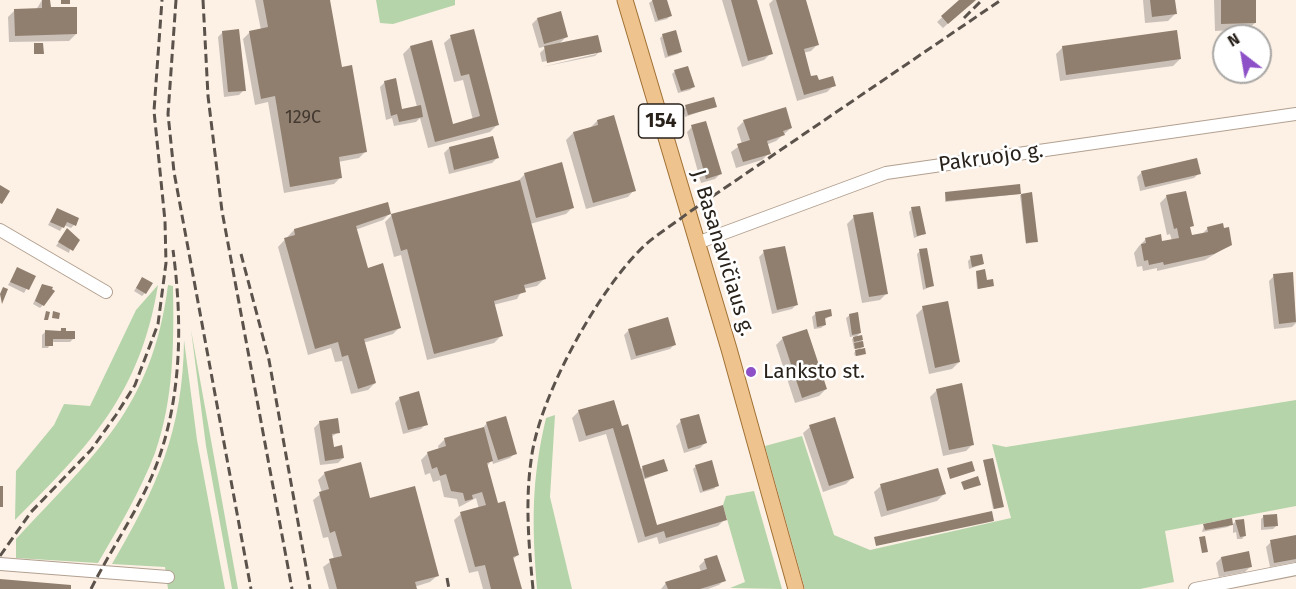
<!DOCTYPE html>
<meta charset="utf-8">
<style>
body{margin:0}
#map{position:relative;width:1296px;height:589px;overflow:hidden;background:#fdf1e6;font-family:"Fira Sans",sans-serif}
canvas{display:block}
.north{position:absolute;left:1212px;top:24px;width:60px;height:60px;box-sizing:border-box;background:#fff;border:2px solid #a9a7a4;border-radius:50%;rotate:329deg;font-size:16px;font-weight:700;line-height:24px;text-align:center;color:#29221b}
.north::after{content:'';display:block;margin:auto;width:21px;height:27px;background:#8d50c7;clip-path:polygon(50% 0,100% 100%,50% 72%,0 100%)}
</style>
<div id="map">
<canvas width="1296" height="589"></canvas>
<div class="north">N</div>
</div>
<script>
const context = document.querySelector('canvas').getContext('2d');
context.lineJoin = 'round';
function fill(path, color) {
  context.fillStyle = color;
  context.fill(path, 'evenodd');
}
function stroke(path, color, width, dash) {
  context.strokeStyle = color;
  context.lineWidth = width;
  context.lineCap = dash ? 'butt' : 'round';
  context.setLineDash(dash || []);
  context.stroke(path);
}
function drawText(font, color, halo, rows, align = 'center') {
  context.font = font + ' "Fira Sans",sans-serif';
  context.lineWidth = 5;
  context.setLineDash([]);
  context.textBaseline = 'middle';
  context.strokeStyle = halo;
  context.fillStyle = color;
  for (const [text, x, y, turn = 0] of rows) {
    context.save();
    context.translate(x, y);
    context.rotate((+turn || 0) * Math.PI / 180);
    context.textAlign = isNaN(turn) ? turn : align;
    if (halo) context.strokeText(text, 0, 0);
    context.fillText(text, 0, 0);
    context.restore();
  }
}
fill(new Path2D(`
 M 376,0 L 455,0 L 455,5 L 393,24 L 380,23 Z
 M 158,285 C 140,394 91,444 15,520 L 16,471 L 54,425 L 64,404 L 90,406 L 136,310 Z
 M 168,285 L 173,286 C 174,342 174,399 155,453 C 140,492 119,527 98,563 L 16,558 L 16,539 C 95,454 152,408 168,285 Z
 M 191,330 L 238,589 L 232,589 L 206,446 Z
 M 184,340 L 197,440 L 225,589 L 168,589 L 165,567 L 112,564 C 157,487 183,431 184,340 Z
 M 1296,400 L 1296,506 L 1165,531 L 1174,582 L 1140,589 L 805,589 L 765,446 L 802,436 L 834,535 L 870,550 L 1011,518 L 992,444 L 1006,447 Z
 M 555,415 L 550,497 L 572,589 L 537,589 C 532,524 531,482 546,418 Z
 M 754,491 L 782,589 L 730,588 L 745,582 L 723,505 L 726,496 Z`), '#b5d4a9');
fill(new Path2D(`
 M 42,0 L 49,0 L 49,9 L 76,34 L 69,41 L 9,42 L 8,17 L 15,10 L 36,10 Z
 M 255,0 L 329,0 L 341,69 L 366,151 L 359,158 L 338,162 L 341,177 L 334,184 L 284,193 L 268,102 L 255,105 L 243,39 L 250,32 L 261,30 Z
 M 653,0 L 666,0 L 670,16 L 667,19 L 655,22 L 649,3 Z
 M 722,0 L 756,0 L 771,53 L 764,60 L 742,67 Z
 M 773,0 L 805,0 L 818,44 L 811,51 L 803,53 L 810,78 L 834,85 L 827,92 L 797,101 L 769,4 Z
 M 961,0 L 974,0 L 943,28 L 937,22 Z
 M 1143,0 L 1173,0 L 1175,14 L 1168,21 L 1145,23 Z
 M 1214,0 L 1254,0 L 1255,23 L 1248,29 L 1215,31 Z
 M 537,19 L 566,37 L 558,45 L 600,51 L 595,56 L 542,67 L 596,54 L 596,51 L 542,62 L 540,53 L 547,46 L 539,48 L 532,24 Z
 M 223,32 L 244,90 L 239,95 L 224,97 L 218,37 Z
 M 663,35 L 681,51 L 678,54 L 665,58 L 660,38 Z
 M 451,37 L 497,125 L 490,132 L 428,148 L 420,118 L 416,122 L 394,126 L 392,118 L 386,120 L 380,87 L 385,82 L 401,110 L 417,107 L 403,54 L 410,47 L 431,42 L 452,125 L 473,120 L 463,80 L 454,82 L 444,43 Z
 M 1063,47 L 1180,59 L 1173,66 L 1060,81 L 1056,54 Z
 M 675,71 L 693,87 L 690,90 L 678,93 L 672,74 Z
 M 716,106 L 685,117 L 683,110 L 686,107 Z
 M 597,121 L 634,190 L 628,197 L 586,209 L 566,140 L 573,133 L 590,128 Z
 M 744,121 L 791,128 L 776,141 L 766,145 L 769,153 L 762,160 L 736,168 L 731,152 L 742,144 L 737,128 Z
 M 692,127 L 720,174 L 715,179 L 701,183 L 687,132 Z
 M 492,138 L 497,158 L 492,163 L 449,174 L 444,153 L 449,148 Z
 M 1142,172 L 1199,173 L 1194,178 L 1140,191 L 1137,177 Z
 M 525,174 L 573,207 L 566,214 L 530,224 L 544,279 L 537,286 L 523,289 L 517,299 L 493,305 L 501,336 L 494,343 L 427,360 L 401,255 L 394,257 L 385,222 L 392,215 L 518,181 Z
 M 1018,186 L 1019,194 L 945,202 L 945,193 Z
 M 1031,194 L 1037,241 L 1026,244 L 1020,195 Z
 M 1167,196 L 1192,225 L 1189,228 L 1191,237 L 1201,235 L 1208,228 L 1231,244 L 1205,260 L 1157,271 L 1157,268 L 1143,271 L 1142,266 L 1137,267 L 1134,253 L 1139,246 L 1146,239 L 1161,243 L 1172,241 L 1170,234 L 1167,235 L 1160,203 Z
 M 912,209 L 924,234 L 914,238 L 909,212 Z
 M 57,210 L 74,225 L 71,228 L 64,225 L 60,231 L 48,225 Z
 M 390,213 L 383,220 L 355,230 L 367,270 L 400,327 L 393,334 L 363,343 L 375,383 L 368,390 L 351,394 L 342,361 L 335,362 L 331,348 L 308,355 L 278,247 L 294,230 Z
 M 854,217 L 887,293 L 880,300 L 862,303 L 847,224 Z
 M 67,230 L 74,235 L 69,253 L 56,246 Z
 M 920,251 L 932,286 L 923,290 L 917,254 Z
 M 764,252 L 797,304 L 792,309 L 772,314 L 759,257 Z
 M 971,258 L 983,264 L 969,269 L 968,261 Z
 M 18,269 L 34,276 L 24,293 L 8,285 Z
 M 976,272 L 986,281 L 993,286 L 977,289 Z
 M 1292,273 L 1296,323 L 1292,327 L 1274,329 L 1269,281 L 1274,276 Z
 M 142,279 L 145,293 L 142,296 L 134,291 Z
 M 42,285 L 43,305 L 40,308 L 33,304 Z
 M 923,308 L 959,362 L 952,369 L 929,374 L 916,315 Z
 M 815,314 L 830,316 L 824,320 L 825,325 L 821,328 L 814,329 L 812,317 Z
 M 850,315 L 860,333 L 855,338 L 861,336 L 863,346 L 858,351 L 863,355 L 855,356 L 854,353 L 859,348 L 854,349 L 852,339 L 855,336 L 850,337 L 846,318 Z
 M 62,329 L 73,339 L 70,342 L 51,342 L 48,348 L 42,348 L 42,335 L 45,332 L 59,332 Z
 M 629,330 L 675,344 L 670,349 L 631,360 L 624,335 Z
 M 783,338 L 826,389 L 819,396 L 795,403 L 776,345 Z
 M 937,390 L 973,444 L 966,451 L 943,456 L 930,397 Z
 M 400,398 L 426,424 L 421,429 L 403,434 L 395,403 Z
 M 579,411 L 621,428 L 640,470 L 642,468 L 666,471 L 643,480 L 656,526 L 725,519 L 718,526 L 659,544 L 657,537 L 638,543 L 606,434 L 579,442 L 572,418 Z
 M 681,421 L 705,443 L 700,448 L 684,453 L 676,426 Z
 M 319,423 L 339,432 L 331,437 L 333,448 L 343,458 L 338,463 L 320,465 L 314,428 Z
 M 487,423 L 515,453 L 510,458 L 493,464 L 492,460 L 487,466 L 497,505 L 518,555 L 512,560 L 520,589 L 483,589 L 478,571 L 469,573 L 454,520 L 461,514 L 479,509 L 476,498 L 459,507 L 457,499 L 444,497 L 440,480 L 433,482 L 430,473 L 425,475 L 421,460 L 428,453 L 439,450 L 438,446 L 445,439 L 482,429 Z
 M 810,427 L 853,477 L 846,484 L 823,492 L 803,433 Z
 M 984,462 L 1001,507 L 993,509 Z
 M 696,466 L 717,485 L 714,489 L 700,493 L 693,469 Z
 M 325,473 L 369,500 L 437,576 L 430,582 L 414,587 L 415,589 L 329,589 L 323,567 L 334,559 L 328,537 L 323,538 L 313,500 L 322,493 L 318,480 Z
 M 881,486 L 944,494 L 937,501 L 881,517 L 874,492 Z
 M 1264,516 L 1276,526 L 1273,529 L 1261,530 L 1261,519 Z
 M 1236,521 L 1245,535 L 1242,539 L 1237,539 L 1236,532 L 1233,533 L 1233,524 Z
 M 1231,524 L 1228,527 L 1202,532 L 1204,525 Z
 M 1296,537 L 1296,562 L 1270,567 L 1266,547 L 1271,542 Z
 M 717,557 L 724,580 L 719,585 L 708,589 L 661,589 L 666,583 L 701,572 L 699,566 L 704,561 Z
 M 1221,558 L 1250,567 L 1245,572 L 1219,577 L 1216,563 Z`), '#0003');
fill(new Path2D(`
 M 42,0 L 50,0 L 51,7 L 77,7 L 77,34 L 15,36 L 14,9 L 42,8 Z
 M 61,0 L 70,0 L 70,4 L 61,4 Z
 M 263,0 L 330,0 L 342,67 L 352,65 L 367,152 L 339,157 L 342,178 L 290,187 L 275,96 L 261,99 L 249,31 L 268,27 Z
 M 652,0 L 667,0 L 672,16 L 658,20 Z
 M 731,0 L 757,0 L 773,54 L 748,61 Z
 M 776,0 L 806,0 L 819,45 L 804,49 L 811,76 L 817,75 L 819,80 L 833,76 L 836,86 L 804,95 Z
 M 959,0 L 976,0 L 948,24 L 941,16 Z
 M 1150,0 L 1175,0 L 1177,14 L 1152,17 Z
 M 1221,0 L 1256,0 L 1256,23 L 1221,24 Z
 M 561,11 L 568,37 L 544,44 L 537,18 Z
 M 239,29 L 246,91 L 228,92 L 222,31 Z
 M 474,29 L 499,125 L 435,142 L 410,46 L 432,40 L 453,124 L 480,116 L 469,74 L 461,76 L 450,35 Z
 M 676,30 L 682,52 L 668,56 L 662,34 Z
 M 1177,30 L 1181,59 L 1066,75 L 1062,46 Z
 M 598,35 L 602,52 L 547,63 L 544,46 Z
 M 34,43 L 43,43 L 44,54 L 34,54 Z
 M 688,66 L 695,87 L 681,91 L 674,70 Z
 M 396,78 L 402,109 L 421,105 L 423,117 L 399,122 L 397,114 L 391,116 L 384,81 Z
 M 714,97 L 717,107 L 688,115 L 685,105 Z
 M 786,107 L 792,128 L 783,131 L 785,135 L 767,141 L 771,154 L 743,162 L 737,144 L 750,140 L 743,120 Z
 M 614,115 L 636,191 L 593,203 L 573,132 L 598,125 L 597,120 Z
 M 706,121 L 722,174 L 706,179 L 691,125 Z
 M 493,136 L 499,158 L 454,170 L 449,147 Z
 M 1197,158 L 1201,174 L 1145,187 L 1141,171 Z
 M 562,162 L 574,208 L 536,218 L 524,173 Z
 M 520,180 L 546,279 L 524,285 L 526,292 L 494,301 L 503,336 L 434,354 L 407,249 L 401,251 L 391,214 Z
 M 1020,184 L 1021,194 L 946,201 L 945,192 Z
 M 0,185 L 10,191 L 2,204 L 0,203 Z
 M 1186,191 L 1194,226 L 1190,227 L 1192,235 L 1208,232 L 1207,227 L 1223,223 L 1224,228 L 1229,227 L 1232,245 L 1214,254 L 1164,265 L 1163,262 L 1149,265 L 1148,260 L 1144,261 L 1141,244 L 1146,243 L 1145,238 L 1161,234 L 1162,241 L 1179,238 L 1177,228 L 1174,229 L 1166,195 Z
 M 1032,192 L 1038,242 L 1026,243 L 1021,194 Z
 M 388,202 L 391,214 L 356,226 L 368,268 L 383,263 L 401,328 L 364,339 L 376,383 L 358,389 L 348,355 L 342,357 L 338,342 L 315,349 L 284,238 L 295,235 L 294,229 Z
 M 920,206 L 926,234 L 917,236 L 911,207 Z
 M 57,208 L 79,218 L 76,226 L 67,222 L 64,228 L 50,222 Z
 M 873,212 L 888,294 L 869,297 L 853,215 Z
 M 67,228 L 80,240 L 73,251 L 58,242 Z
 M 785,246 L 798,305 L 777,310 L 763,250 Z
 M 927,248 L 934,286 L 926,288 L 919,249 Z
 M 982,254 L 984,264 L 972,267 L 970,256 Z
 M 17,267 L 36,276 L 29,290 L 10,282 Z
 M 985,269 L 987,280 L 993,279 L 994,286 L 978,289 L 976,271 Z
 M 1293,272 L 1296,322 L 1279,324 L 1273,274 Z
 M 142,277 L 153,283 L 146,294 L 136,288 Z
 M 42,284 L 53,287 L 52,289 L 55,291 L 44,306 L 35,301 Z
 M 3,287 L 8,289 L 2,304 L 0,294 Z
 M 948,301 L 960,362 L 935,368 L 922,306 Z
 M 831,309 L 832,316 L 825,318 L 826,325 L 817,327 L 815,312 Z
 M 46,311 L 50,312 L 48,320 L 44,320 Z
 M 53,311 L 60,313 L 59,319 L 52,318 Z
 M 858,312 L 861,333 L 852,335 L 849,314 Z
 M 668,317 L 676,345 L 636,356 L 628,329 Z
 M 61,328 L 66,328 L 66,331 L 75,331 L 75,339 L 53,339 L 53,346 L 45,346 L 45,330 L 61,331 Z
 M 807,329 L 827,389 L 802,398 L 782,337 Z
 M 862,335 L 863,340 L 854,342 L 853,337 Z
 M 863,341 L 864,347 L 855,349 L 854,343 Z
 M 865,348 L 866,354 L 856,356 L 855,350 Z
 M 962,383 L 974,445 L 949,450 L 936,389 Z
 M 419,391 L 428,425 L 408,430 L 399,397 Z
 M 614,400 L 622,426 L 628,424 L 657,525 L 723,505 L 727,520 L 666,538 L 664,531 L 645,537 L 613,428 L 586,436 L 578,410 Z
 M 699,414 L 707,443 L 688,449 L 680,419 Z
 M 506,416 L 517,454 L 498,460 L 486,422 Z
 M 835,417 L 854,478 L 829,486 L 809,425 Z
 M 338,418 L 340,433 L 332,434 L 334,447 L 342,445 L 344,458 L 325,461 L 319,421 Z
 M 484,427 L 493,461 L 487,463 L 498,503 L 505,501 L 519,555 L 513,557 L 522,589 L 491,589 L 485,565 L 475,567 L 460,512 L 486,505 L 482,492 L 472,495 L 473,499 L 465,501 L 463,493 L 451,491 L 446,474 L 440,476 L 437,467 L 432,469 L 427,452 L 446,446 L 444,438 Z
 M 993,458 L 1004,507 L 994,509 L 983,460 Z
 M 664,459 L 668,471 L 645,478 L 642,466 Z
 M 712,460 L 719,486 L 703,491 L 695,465 Z
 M 972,461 L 975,471 L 950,479 L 947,468 Z
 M 361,462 L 370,498 L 415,486 L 439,576 L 415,582 L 417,589 L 337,589 L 329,559 L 342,556 L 335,531 L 330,533 L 319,492 L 329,489 L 324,472 Z
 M 938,468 L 946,494 L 887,511 L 880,484 Z
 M 978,476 L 981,485 L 964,490 L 961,482 Z
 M 0,486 L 3,486 L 3,507 L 0,507 Z
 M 992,511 L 994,521 L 876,546 L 874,537 Z
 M 1277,514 L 1278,526 L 1264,527 L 1263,515 Z
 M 1232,518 L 1233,525 L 1205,530 L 1203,524 Z
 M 1244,519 L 1246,536 L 1240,537 L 1235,520 Z
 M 1296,535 L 1296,559 L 1274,563 L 1270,540 Z
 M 1205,536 L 1208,552 L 1202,553 L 1199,537 Z
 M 1249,551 L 1252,567 L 1224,572 L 1221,557 Z
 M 717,555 L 726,581 L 700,589 L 668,589 L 665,582 L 707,569 L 704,559 Z
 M 0,579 L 71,585 L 71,589 L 0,589 Z`), '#907f6f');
const minor = new Path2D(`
 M 0,230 L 106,292
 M 697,243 L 886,173 L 1296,114
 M 0,564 L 168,577
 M 1195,589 L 1296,569`);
const major = new Path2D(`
 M 625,0 L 729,349 L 796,589`);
stroke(minor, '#b2a090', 14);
stroke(major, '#a17134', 17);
stroke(minor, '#fff', 12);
stroke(major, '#eec38d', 15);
stroke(new Path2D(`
 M 176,0 L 168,114 L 174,172 L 251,589
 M 203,0 L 208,96 L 222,211 L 292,589
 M 964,18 L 982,0
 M 241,254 L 269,360 L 310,589
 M 0,556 L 31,512 L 91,450 L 116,415 L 135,385 L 158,324 L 166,263 L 165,221 L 154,111 L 162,0
 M 447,578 L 449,589
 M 91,589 C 110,551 135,515 152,476 C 182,405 183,325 173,250
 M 533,589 C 529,547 525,504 531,461 C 538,398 598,290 644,246 C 657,234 674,224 688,213 L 1001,0`), '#5b534b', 3, [9, 4.5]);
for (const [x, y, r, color] of [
 [751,372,6,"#8d50c7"]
]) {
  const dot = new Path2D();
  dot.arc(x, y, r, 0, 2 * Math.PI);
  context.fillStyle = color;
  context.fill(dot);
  stroke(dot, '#fff', 2);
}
drawText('18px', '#433930', null, [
 ["129C",303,118]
]);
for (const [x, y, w] of [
 [661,121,45]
]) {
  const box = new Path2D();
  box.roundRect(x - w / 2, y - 17, w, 34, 4.5);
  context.fillStyle = '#fff';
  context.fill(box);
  stroke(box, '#29221b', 1.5);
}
drawText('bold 20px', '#29221b', null, [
 ["154",661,121]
]);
drawText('21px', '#29221b', '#fff', [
 ["Pakruojo g.",991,158,-8],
 ["J. Basanavičiaus g.",722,253,73]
]);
drawText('21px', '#29221b', '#fff', [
 ["Lanksto st.",763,372]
], 'left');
</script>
